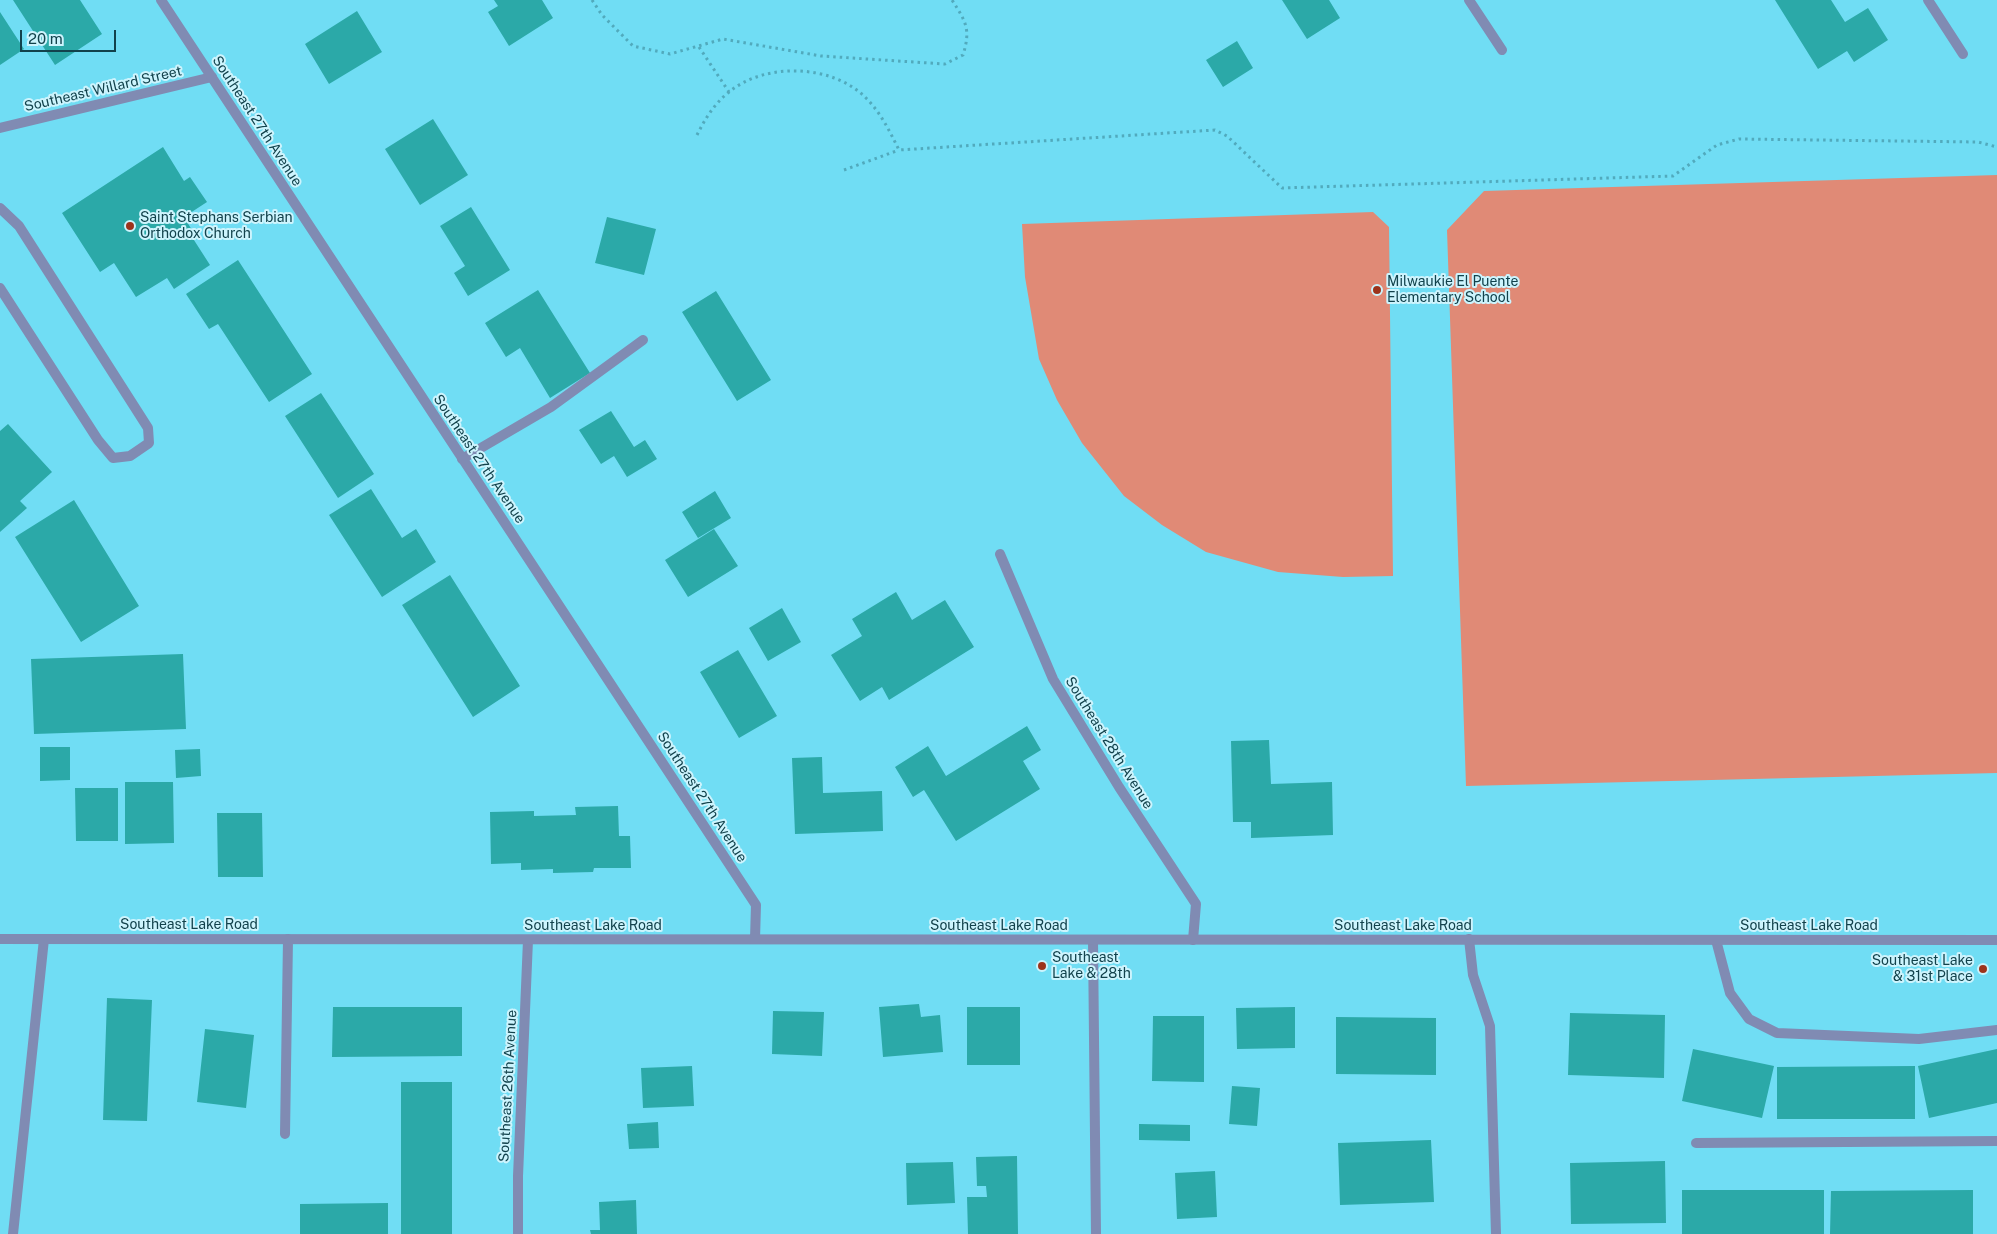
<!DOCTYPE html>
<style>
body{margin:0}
#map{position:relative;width:1997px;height:1234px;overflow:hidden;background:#70ddf4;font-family:"Public Sans",sans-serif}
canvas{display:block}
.scale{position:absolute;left:20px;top:30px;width:96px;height:22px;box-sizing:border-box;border:2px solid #12424c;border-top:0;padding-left:6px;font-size:15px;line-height:18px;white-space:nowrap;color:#12424c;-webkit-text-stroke:4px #cdf4fd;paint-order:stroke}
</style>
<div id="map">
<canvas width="1997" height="1234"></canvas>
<div class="scale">20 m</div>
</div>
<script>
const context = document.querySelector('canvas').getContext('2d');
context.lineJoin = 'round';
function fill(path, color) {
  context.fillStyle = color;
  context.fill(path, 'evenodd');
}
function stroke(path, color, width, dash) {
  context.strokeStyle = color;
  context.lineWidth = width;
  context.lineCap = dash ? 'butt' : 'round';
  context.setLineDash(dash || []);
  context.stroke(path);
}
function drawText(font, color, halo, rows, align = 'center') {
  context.font = font + ' "Public Sans",sans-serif';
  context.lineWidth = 4;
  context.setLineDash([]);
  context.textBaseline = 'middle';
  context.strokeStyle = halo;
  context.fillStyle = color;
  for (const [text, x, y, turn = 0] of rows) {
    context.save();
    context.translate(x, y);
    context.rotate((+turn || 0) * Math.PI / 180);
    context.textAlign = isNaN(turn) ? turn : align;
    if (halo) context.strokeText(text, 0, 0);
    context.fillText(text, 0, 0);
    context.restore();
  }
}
fill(new Path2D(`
 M 1997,175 L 1997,773 L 1466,786 L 1447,230 L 1484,191 Z
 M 1373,212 L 1389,227 L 1393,576 L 1343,577 L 1278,572 L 1206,552 L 1162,525 L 1124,496 L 1082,443 L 1057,400 L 1039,359 L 1025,277 L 1022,224 Z`), '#e08a76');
fill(new Path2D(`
 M 13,0 L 80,0 L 102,34 L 55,65 Z
 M 494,0 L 542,0 L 553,18 L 509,46 L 488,12 L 498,6 Z
 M 1282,0 L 1329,0 L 1340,18 L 1307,39 Z
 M 1775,0 L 1831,0 L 1845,22 L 1868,8 L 1888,40 L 1854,62 L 1847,51 L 1818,69 Z
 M 357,11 L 382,52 L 329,84 L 305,44 Z
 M 0,12 L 24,49 L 0,65 Z
 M 1237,41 L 1253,68 L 1223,87 L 1206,60 Z
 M 433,119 L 468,175 L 420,205 L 385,149 Z
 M 163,147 L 184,181 L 190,177 L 207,202 L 184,217 L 195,235 L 192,237 L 210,265 L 174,289 L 167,278 L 136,297 L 114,263 L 100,272 L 62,213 Z
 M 471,207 L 510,270 L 468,296 L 454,273 L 465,266 L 440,226 Z
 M 607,217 L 656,229 L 644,275 L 595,263 Z
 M 238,260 L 312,374 L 269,402 L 218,324 L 209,329 L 186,294 Z
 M 538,290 L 590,373 L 550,398 L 520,348 L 506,357 L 485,323 Z
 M 716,291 L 771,380 L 737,401 L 682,312 Z
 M 321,393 L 374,474 L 338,498 L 285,416 Z
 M 611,411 L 634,447 L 645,440 L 657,459 L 627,477 L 614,456 L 601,464 L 579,430 Z
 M 8,424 L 52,472 L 20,501 L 27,508 L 0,532 L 0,431 Z
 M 371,489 L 402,538 L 416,529 L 436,562 L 382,597 L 329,515 Z
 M 715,491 L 731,518 L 698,538 L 682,512 Z
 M 74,500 L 139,606 L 81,642 L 15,537 Z
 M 714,529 L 738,566 L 688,597 L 665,560 Z
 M 450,575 L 520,686 L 473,717 L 402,605 Z
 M 896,592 L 912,620 L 945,600 L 974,647 L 889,700 L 882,687 L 860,701 L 831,655 L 862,636 L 852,619 Z
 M 782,608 L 801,642 L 768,661 L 749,628 Z
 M 738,650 L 777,716 L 739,738 L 700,672 Z
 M 183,654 L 186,729 L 34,734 L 31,659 Z
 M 1027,726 L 1041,750 L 1023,761 L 1040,789 L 956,841 L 924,790 L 913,797 L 895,767 L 928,746 L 946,776 Z
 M 1269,740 L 1271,784 L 1332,782 L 1333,835 L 1251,838 L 1251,822 L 1233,822 L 1231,741 Z
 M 40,747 L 70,747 L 70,780 L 40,781 Z
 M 200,749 L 201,776 L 176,778 L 175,750 Z
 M 822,757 L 823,793 L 882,791 L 883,831 L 795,834 L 792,758 Z
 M 125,782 L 173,782 L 174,843 L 125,844 Z
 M 75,788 L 118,788 L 118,841 L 76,841 Z
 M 618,806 L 619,836 L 630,836 L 631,868 L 594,868 L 593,872 L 553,873 L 553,869 L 521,870 L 521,863 L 491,864 L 490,812 L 534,811 L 534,816 L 576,815 L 575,807 Z
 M 217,813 L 262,813 L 263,877 L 218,877 Z
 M 107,998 L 152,1000 L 147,1121 L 103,1120 Z
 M 919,1004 L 921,1017 L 940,1015 L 943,1052 L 883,1057 L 879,1007 Z
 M 333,1007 L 462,1007 L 462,1056 L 332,1057 Z
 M 967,1007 L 1020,1007 L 1020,1065 L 967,1065 Z
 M 1295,1007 L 1295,1048 L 1237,1049 L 1236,1008 Z
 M 773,1011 L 824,1012 L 822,1056 L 772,1054 Z
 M 1570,1013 L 1665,1015 L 1664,1078 L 1568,1075 Z
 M 1153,1016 L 1204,1016 L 1204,1082 L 1152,1081 Z
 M 1336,1017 L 1436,1018 L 1436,1075 L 1336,1074 Z
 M 205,1029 L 254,1035 L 246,1108 L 197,1102 Z
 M 1693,1049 L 1774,1066 L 1762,1118 L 1682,1101 Z
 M 1997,1049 L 1997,1103 L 1929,1118 L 1918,1066 Z
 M 692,1066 L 694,1106 L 643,1108 L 641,1068 Z
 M 1915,1066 L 1915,1119 L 1777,1119 L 1777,1067 Z
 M 401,1082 L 452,1082 L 452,1234 L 401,1234 Z
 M 1232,1086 L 1260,1088 L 1257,1126 L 1229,1124 Z
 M 658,1122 L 659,1148 L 629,1149 L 627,1124 Z
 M 1139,1124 L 1190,1125 L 1190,1141 L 1139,1140 Z
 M 1431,1140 L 1434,1202 L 1340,1205 L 1338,1143 Z
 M 1017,1156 L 1018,1234 L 968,1234 L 967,1197 L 987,1197 L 986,1186 L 977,1186 L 976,1157 Z
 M 1665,1161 L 1666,1223 L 1571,1224 L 1570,1163 Z
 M 953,1162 L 955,1203 L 907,1205 L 906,1163 Z
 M 1215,1171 L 1217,1217 L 1177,1219 L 1175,1173 Z
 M 1682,1190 L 1824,1190 L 1824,1234 L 1682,1234 Z
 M 1973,1190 L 1973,1234 L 1830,1234 L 1831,1191 Z
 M 636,1200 L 637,1234 L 591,1234 L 590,1230 L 600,1230 L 599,1202 Z
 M 388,1203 L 388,1234 L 300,1234 L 300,1204 Z`), '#2ba9a8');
stroke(new Path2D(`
 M 592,0 L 602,15 L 633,46 L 670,54 L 723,39 L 821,56 L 945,64 L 963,55 C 971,29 966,22 952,0
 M 699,47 L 729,92
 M 697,135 C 705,119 714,104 729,92 C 765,62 833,64 866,98 C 881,113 890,132 899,150 L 1215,130 L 1227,136 L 1282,188 L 1673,176 L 1717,145 L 1739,139 L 1978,142 L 1997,147
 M 844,170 L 899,150`), '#51aabd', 3, [2.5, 4]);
stroke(new Path2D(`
 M 0,208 L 19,226 L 148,428 L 149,443 L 130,456 L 113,458 L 98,440 L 0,288
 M 462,459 L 551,407 L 643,340
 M 1469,939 L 1473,975 L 1490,1026 L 1496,1234
 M 1716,940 L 1730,993 L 1749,1019 L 1777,1033 L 1919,1039 L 1997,1030
 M 285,1134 L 288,939
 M 1696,1143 L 1997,1141
 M 13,1234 L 44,939`), '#808bb3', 10);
stroke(new Path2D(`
 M 1469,0 L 1502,50
 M 1928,0 L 1963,54
 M 0,128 L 212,77
 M 1000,554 L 1053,679 L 1119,787 L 1196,904 L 1193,940
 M 1093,940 L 1096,1234
 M 518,1234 L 518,1176 L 528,940`), '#808bb3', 10);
stroke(new Path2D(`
 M 161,0 L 756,905 L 755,939
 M 0,939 L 1997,940`), '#808bb3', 10);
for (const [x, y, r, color] of [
 [130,226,5,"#9c331c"],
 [1377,290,5,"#9c331c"],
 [1042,966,5,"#9c331c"],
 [1983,969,5,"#9c331c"]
]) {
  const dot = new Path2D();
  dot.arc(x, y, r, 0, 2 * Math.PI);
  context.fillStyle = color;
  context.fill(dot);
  stroke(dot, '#cdf4fd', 2);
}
drawText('14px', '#12424c', '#cdf4fd', [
 ["Southeast Willard Street",103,89,-13],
 ["Southeast 27th Avenue",257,121,57],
 ["Southeast 27th Avenue",479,459,56],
 ["Southeast 28th Avenue",1109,743,58],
 ["Southeast 27th Avenue",702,797,57],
 ["Southeast Lake Road",189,925],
 ["Southeast Lake Road",593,926],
 ["Southeast Lake Road",999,926],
 ["Southeast Lake Road",1403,926],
 ["Southeast Lake Road",1809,926],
 ["Southeast 26th Avenue",508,1086,-87]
]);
drawText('14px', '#12424c', '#cdf4fd', [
 ["Saint Stephans Serbian",140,218],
 ["Orthodox Church",140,234],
 ["Milwaukie El Puente",1387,282],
 ["Elementary School",1387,298],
 ["Southeast",1052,958],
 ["Lake & 28th",1052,974],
 ["Southeast Lake",1973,961,"right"],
 ["& 31st Place",1973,977,"right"]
], 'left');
</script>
